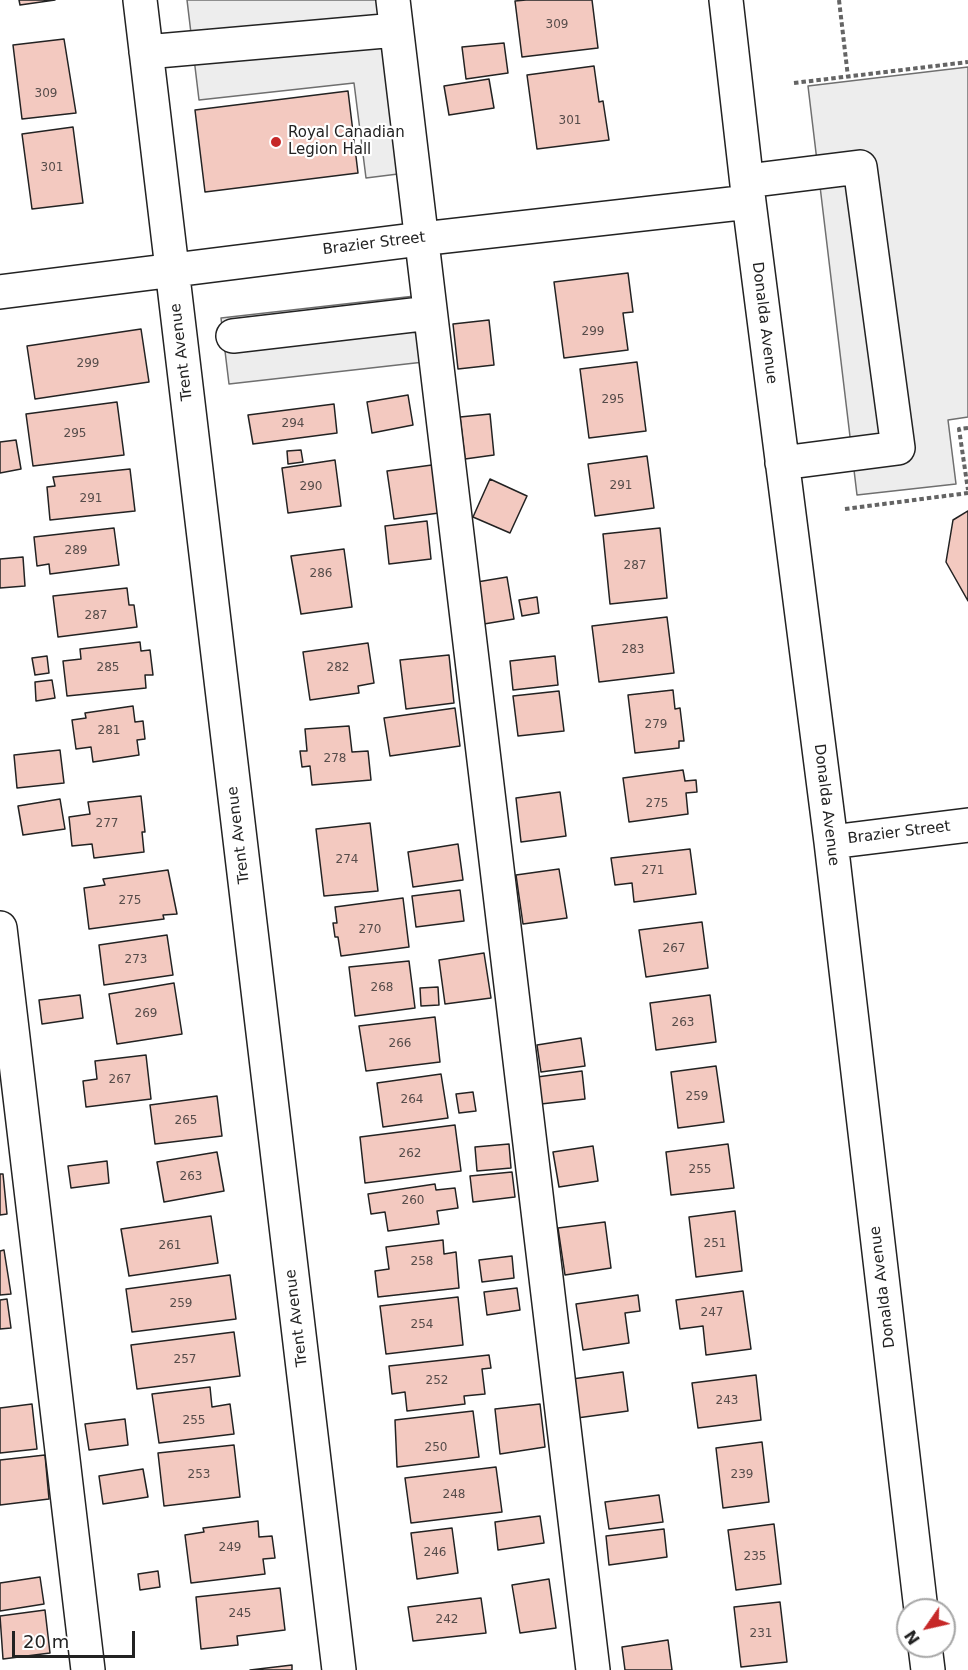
<!DOCTYPE html>
<style>
body{margin:0}
#map{position:relative;width:968px;height:1670px;overflow:hidden;background:#fff;font-family:"DejaVu Sans",sans-serif}
canvas{display:block}
.north{position:absolute;left:896px;top:1598px;width:60px;height:60px;box-sizing:border-box;background:#fff;border:2px solid #a7a7a7;border-radius:50%;rotate:236deg;font-size:16px;font-weight:700;line-height:24px;text-align:center;color:#222}
.north::after{content:'';display:block;margin:auto;width:21px;height:27px;background:#c62828;clip-path:polygon(50% 0,100% 100%,50% 72%,0 100%)}
.scale{position:absolute;left:12px;top:1631px;width:123px;height:27px;box-sizing:border-box;border:3px solid #222;border-top:0;padding-left:8px;font-size:18px;line-height:21px;white-space:nowrap;color:#222;-webkit-text-stroke:4px #fff;paint-order:stroke}
</style>
<div id="map">
<canvas width="968" height="1670"></canvas>
<div class="north">N</div>
<div class="scale">20 m</div>
</div>
<script>
const context = document.querySelector('canvas').getContext('2d');
context.lineJoin = 'round';
function fill(path, color) {
  context.fillStyle = color;
  context.fill(path, 'evenodd');
}
function stroke(path, color, width, dash) {
  context.strokeStyle = color;
  context.lineWidth = width;
  context.lineCap = dash ? 'butt' : 'round';
  context.setLineDash(dash || []);
  context.stroke(path);
}
function drawText(font, color, halo, rows, align = 'center') {
  context.font = font + ' "DejaVu Sans",sans-serif';
  context.lineWidth = 4.5;
  context.setLineDash([]);
  context.textBaseline = 'middle';
  context.strokeStyle = halo;
  context.fillStyle = color;
  for (const [text, x, y, turn = 0] of rows) {
    context.save();
    context.translate(x, y);
    context.rotate((+turn || 0) * Math.PI / 180);
    context.textAlign = isNaN(turn) ? turn : align;
    if (halo) context.strokeText(text, 0, 0);
    context.fillText(text, 0, 0);
    context.restore();
  }
}
const parking = new Path2D(`
 M 187,0 L 385,0 L 406,173 L 366,178 L 354,83 L 199,100 Z
 M 968,67 L 968,417 L 948,420 L 956,484 L 857,495 L 808,86 Z
 M 415,296 L 424,362 L 229,384 L 221,318 Z`);
fill(parking, '#ededed');
stroke(parking, '#6f6f6f', 1.5);
const building = new Path2D(`
 M 19,0 L 55,0 L 20,5 Z
 M 526,0 L 592,0 L 598,48 L 522,57 L 515,1 Z
 M 64,39 L 76,113 L 22,119 L 13,45 Z
 M 504,43 L 508,73 L 466,79 L 462,47 Z
 M 594,66 L 599,102 L 603,101 L 609,140 L 537,149 L 527,75 Z
 M 489,79 L 494,108 L 449,115 L 444,86 Z
 M 348,91 L 358,173 L 205,192 L 195,110 Z
 M 73,127 L 83,203 L 32,209 L 22,134 Z
 M 628,273 L 633,312 L 623,313 L 628,350 L 564,358 L 554,282 Z
 M 489,320 L 494,365 L 458,369 L 453,324 Z
 M 141,329 L 149,382 L 35,399 L 27,346 Z
 M 637,362 L 646,431 L 589,438 L 580,369 Z
 M 408,395 L 413,425 L 372,433 L 367,402 Z
 M 117,402 L 124,455 L 33,466 L 26,414 Z
 M 334,404 L 337,433 L 253,444 L 248,415 Z
 M 490,414 L 494,455 L 465,459 L 460,417 Z
 M 16,440 L 21,469 L 0,473 L 0,442 Z
 M 301,450 L 303,462 L 288,464 L 287,451 Z
 M 647,456 L 654,508 L 595,516 L 588,464 Z
 M 335,460 L 341,506 L 288,513 L 282,468 Z
 M 432,465 L 439,513 L 394,519 L 387,471 Z
 M 130,469 L 135,511 L 50,520 L 47,487 L 55,486 L 53,477 Z
 M 490,479 L 527,496 L 510,533 L 473,517 Z
 M 968,511 L 968,601 L 946,562 L 953,520 Z
 M 427,521 L 431,559 L 389,564 L 385,526 Z
 M 114,528 L 119,565 L 50,574 L 49,564 L 37,566 L 34,537 Z
 M 660,528 L 667,598 L 610,604 L 603,534 Z
 M 344,549 L 352,607 L 301,614 L 291,556 Z
 M 23,557 L 25,586 L 0,588 L 0,559 Z
 M 507,577 L 514,619 L 484,624 L 477,582 Z
 M 127,588 L 129,605 L 134,605 L 137,627 L 58,637 L 53,596 Z
 M 537,597 L 539,613 L 522,616 L 519,600 Z
 M 667,617 L 674,673 L 599,682 L 592,626 Z
 M 140,642 L 141,651 L 150,650 L 153,675 L 145,675 L 146,688 L 67,696 L 63,661 L 81,659 L 80,649 Z
 M 368,643 L 374,683 L 358,686 L 359,693 L 310,700 L 303,652 Z
 M 449,655 L 454,703 L 406,709 L 400,660 Z
 M 47,656 L 49,673 L 35,675 L 32,658 Z
 M 555,656 L 558,685 L 513,690 L 510,661 Z
 M 52,680 L 55,698 L 36,701 L 35,682 Z
 M 673,690 L 675,709 L 680,708 L 684,741 L 679,741 L 679,748 L 635,753 L 628,695 Z
 M 559,691 L 564,731 L 518,736 L 513,696 Z
 M 133,706 L 135,722 L 143,721 L 145,739 L 137,740 L 139,755 L 93,762 L 91,747 L 76,749 L 72,720 L 86,718 L 85,713 Z
 M 455,708 L 460,746 L 390,756 L 384,718 Z
 M 349,726 L 352,752 L 368,751 L 371,780 L 312,785 L 310,766 L 302,767 L 300,751 L 307,751 L 305,729 Z
 M 60,750 L 64,783 L 17,788 L 14,755 Z
 M 683,770 L 685,781 L 696,780 L 697,792 L 686,793 L 688,814 L 629,822 L 623,778 Z
 M 560,792 L 566,836 L 521,842 L 516,798 Z
 M 141,796 L 145,832 L 142,832 L 144,852 L 94,858 L 92,844 L 72,846 L 69,817 L 90,814 L 88,802 Z
 M 60,799 L 65,829 L 23,835 L 18,806 Z
 M 370,823 L 378,891 L 324,896 L 316,829 Z
 M 458,844 L 463,880 L 413,887 L 408,852 Z
 M 690,849 L 696,894 L 634,902 L 632,883 L 615,885 L 611,858 Z
 M 559,869 L 567,918 L 523,924 L 516,875 Z
 M 168,870 L 177,914 L 163,915 L 164,919 L 89,929 L 84,888 L 105,885 L 103,879 Z
 M 460,890 L 464,921 L 416,927 L 412,896 Z
 M 403,898 L 409,947 L 341,956 L 338,937 L 335,937 L 333,923 L 337,923 L 335,907 Z
 M 702,922 L 708,968 L 646,977 L 639,930 Z
 M 167,935 L 173,975 L 104,985 L 99,945 Z
 M 484,953 L 491,998 L 445,1004 L 439,960 Z
 M 409,961 L 415,1008 L 355,1016 L 349,967 Z
 M 174,983 L 182,1034 L 117,1044 L 109,994 Z
 M 438,987 L 439,1005 L 421,1006 L 420,988 Z
 M 80,995 L 83,1018 L 42,1024 L 39,1000 Z
 M 710,995 L 716,1042 L 656,1050 L 650,1003 Z
 M 435,1017 L 440,1062 L 366,1071 L 359,1026 Z
 M 581,1038 L 585,1066 L 541,1072 L 537,1045 Z
 M 146,1055 L 151,1099 L 86,1107 L 83,1081 L 97,1079 L 95,1061 Z
 M 716,1066 L 724,1122 L 678,1128 L 671,1072 Z
 M 582,1071 L 585,1099 L 541,1104 L 537,1077 Z
 M 441,1074 L 448,1118 L 383,1127 L 377,1083 Z
 M 473,1092 L 476,1111 L 459,1113 L 456,1094 Z
 M 217,1096 L 222,1136 L 155,1144 L 150,1105 Z
 M 455,1125 L 461,1171 L 365,1183 L 360,1137 Z
 M 509,1144 L 511,1168 L 477,1171 L 475,1147 Z
 M 728,1144 L 734,1188 L 671,1195 L 666,1152 Z
 M 593,1146 L 598,1181 L 559,1187 L 553,1152 Z
 M 217,1152 L 224,1191 L 164,1202 L 157,1162 Z
 M 107,1161 L 109,1183 L 71,1188 L 68,1166 Z
 M 512,1172 L 515,1197 L 473,1202 L 470,1176 Z
 M 0,1174 L 3,1174 L 7,1214 L 0,1215 Z
 M 435,1184 L 436,1190 L 455,1188 L 458,1208 L 437,1211 L 439,1224 L 388,1231 L 385,1212 L 371,1214 L 368,1194 Z
 M 735,1211 L 742,1271 L 696,1277 L 689,1217 Z
 M 211,1216 L 218,1263 L 129,1276 L 121,1229 Z
 M 605,1222 L 611,1268 L 565,1275 L 558,1228 Z
 M 443,1240 L 444,1254 L 456,1252 L 459,1288 L 378,1297 L 375,1271 L 389,1269 L 386,1247 Z
 M 4,1250 L 11,1294 L 0,1295 L 0,1251 Z
 M 512,1256 L 514,1278 L 482,1282 L 479,1260 Z
 M 230,1275 L 236,1319 L 132,1332 L 126,1289 Z
 M 517,1288 L 520,1310 L 487,1315 L 484,1292 Z
 M 743,1291 L 751,1349 L 706,1355 L 703,1326 L 680,1329 L 676,1300 Z
 M 638,1295 L 640,1311 L 625,1313 L 629,1343 L 583,1350 L 576,1304 Z
 M 458,1297 L 463,1345 L 386,1354 L 380,1306 Z
 M 7,1299 L 11,1328 L 0,1329 L 0,1300 Z
 M 234,1332 L 240,1376 L 137,1389 L 131,1345 Z
 M 489,1355 L 491,1368 L 482,1369 L 485,1394 L 464,1396 L 465,1404 L 407,1411 L 405,1392 L 392,1394 L 389,1366 Z
 M 623,1372 L 628,1411 L 577,1418 L 572,1379 Z
 M 756,1375 L 761,1420 L 698,1428 L 692,1383 Z
 M 210,1387 L 212,1407 L 230,1404 L 234,1434 L 159,1443 L 152,1394 Z
 M 32,1404 L 37,1449 L 0,1453 L 0,1408 Z
 M 540,1404 L 545,1447 L 500,1454 L 495,1409 Z
 M 473,1411 L 479,1457 L 397,1467 L 395,1420 Z
 M 125,1419 L 128,1445 L 89,1450 L 85,1424 Z
 M 762,1442 L 769,1502 L 723,1508 L 716,1448 Z
 M 234,1445 L 240,1497 L 164,1506 L 158,1453 Z
 M 45,1455 L 49,1499 L 0,1505 L 0,1460 Z
 M 496,1467 L 502,1512 L 411,1523 L 405,1478 Z
 M 143,1469 L 148,1497 L 103,1504 L 99,1476 Z
 M 659,1495 L 663,1522 L 609,1529 L 605,1502 Z
 M 540,1516 L 544,1543 L 498,1550 L 495,1522 Z
 M 258,1521 L 259,1537 L 272,1536 L 275,1558 L 263,1559 L 265,1574 L 191,1583 L 185,1535 L 204,1532 L 203,1528 Z
 M 774,1524 L 781,1584 L 736,1590 L 728,1530 Z
 M 452,1528 L 458,1573 L 417,1579 L 411,1533 Z
 M 664,1529 L 667,1557 L 609,1565 L 606,1536 Z
 M 158,1571 L 160,1587 L 140,1590 L 138,1574 Z
 M 40,1577 L 44,1604 L 0,1611 L 0,1583 Z
 M 549,1579 L 556,1628 L 520,1633 L 512,1585 Z
 M 280,1588 L 285,1630 L 237,1636 L 238,1645 L 201,1649 L 196,1597 Z
 M 481,1598 L 486,1633 L 413,1641 L 408,1607 Z
 M 780,1602 L 787,1662 L 741,1667 L 734,1607 Z
 M 45,1610 L 50,1653 L 3,1659 L 0,1616 Z
 M 668,1640 L 672,1670 L 625,1670 L 622,1647 Z
 M 292,1665 L 292,1670 L 250,1670 Z`);
fill(building, '#f3c9c0');
stroke(building, '#222', 1.5);
const minor = new Path2D(`
 M 140,0 L 339,1670
 M 393,0 L 593,1670
 M 726,0 L 749,202 L 831,842 L 921,1610
 M 146,52 L 396,30
 M 747,181 L 860,167 L 898,448 L 782,463
 M 0,292 L 421,239 L 749,202
 M 233,336 L 430,313
 M 831,842 L 968,825
 M 0,928 L 88,1670
 M 925,1646 L 928,1670`);
stroke(minor, '#222', 36);
stroke(new Path2D(`
 M 839,0 L 848,77
 M 794,83 L 968,62
 M 968,428 L 959,429 L 968,490
 M 845,509 L 968,493`), '#646464', 4, [4.5, 3]);
stroke(minor, '#fff', 33);
for (const [x, y, r, color] of [
 [276,142,6,"#c62828"]
]) {
  const dot = new Path2D();
  dot.arc(x, y, r, 0, 2 * Math.PI);
  context.fillStyle = color;
  context.fill(dot);
  stroke(dot, '#fff', 2);
}
drawText('12px', '#564c4a', null, [
 ["309",557,25],
 ["309",46,94],
 ["301",570,121],
 ["301",52,168],
 ["299",593,332],
 ["299",88,364],
 ["295",613,400],
 ["294",293,424],
 ["295",75,434],
 ["291",621,486],
 ["290",311,487],
 ["291",91,499],
 ["289",76,551],
 ["287",635,566],
 ["286",321,574],
 ["287",96,616],
 ["283",633,650],
 ["285",108,668],
 ["282",338,668],
 ["279",656,725],
 ["281",109,731],
 ["278",335,759],
 ["275",657,804],
 ["277",107,824],
 ["274",347,860],
 ["271",653,871],
 ["275",130,901],
 ["270",370,930],
 ["267",674,949],
 ["273",136,960],
 ["268",382,988],
 ["269",146,1014],
 ["263",683,1023],
 ["266",400,1044],
 ["267",120,1080],
 ["259",697,1097],
 ["264",412,1100],
 ["265",186,1121],
 ["262",410,1154],
 ["255",700,1170],
 ["263",191,1177],
 ["260",413,1201],
 ["251",715,1244],
 ["261",170,1246],
 ["258",422,1262],
 ["259",181,1304],
 ["247",712,1313],
 ["254",422,1325],
 ["257",185,1360],
 ["252",437,1381],
 ["243",727,1401],
 ["255",194,1421],
 ["250",436,1448],
 ["253",199,1475],
 ["239",742,1475],
 ["248",454,1495],
 ["249",230,1548],
 ["246",435,1553],
 ["235",755,1557],
 ["245",240,1614],
 ["242",447,1620],
 ["231",761,1634]
]);
drawText('15px', '#222', '#fff', [
 ["Royal Canadian",288,133],
 ["Legion Hall",288,150]
], 'left');
drawText('15px', '#222', '#fff', [
 ["Brazier Street",374,244,-7],
 ["Donalda Avenue",764,323,83],
 ["Trent Avenue",182,352,-97],
 ["Donalda Avenue",826,805,83],
 ["Brazier Street",899,833,-7],
 ["Trent Avenue",239,835,-97],
 ["Donalda Avenue",883,1287,-97],
 ["Trent Avenue",297,1318,-97]
]);
</script>
